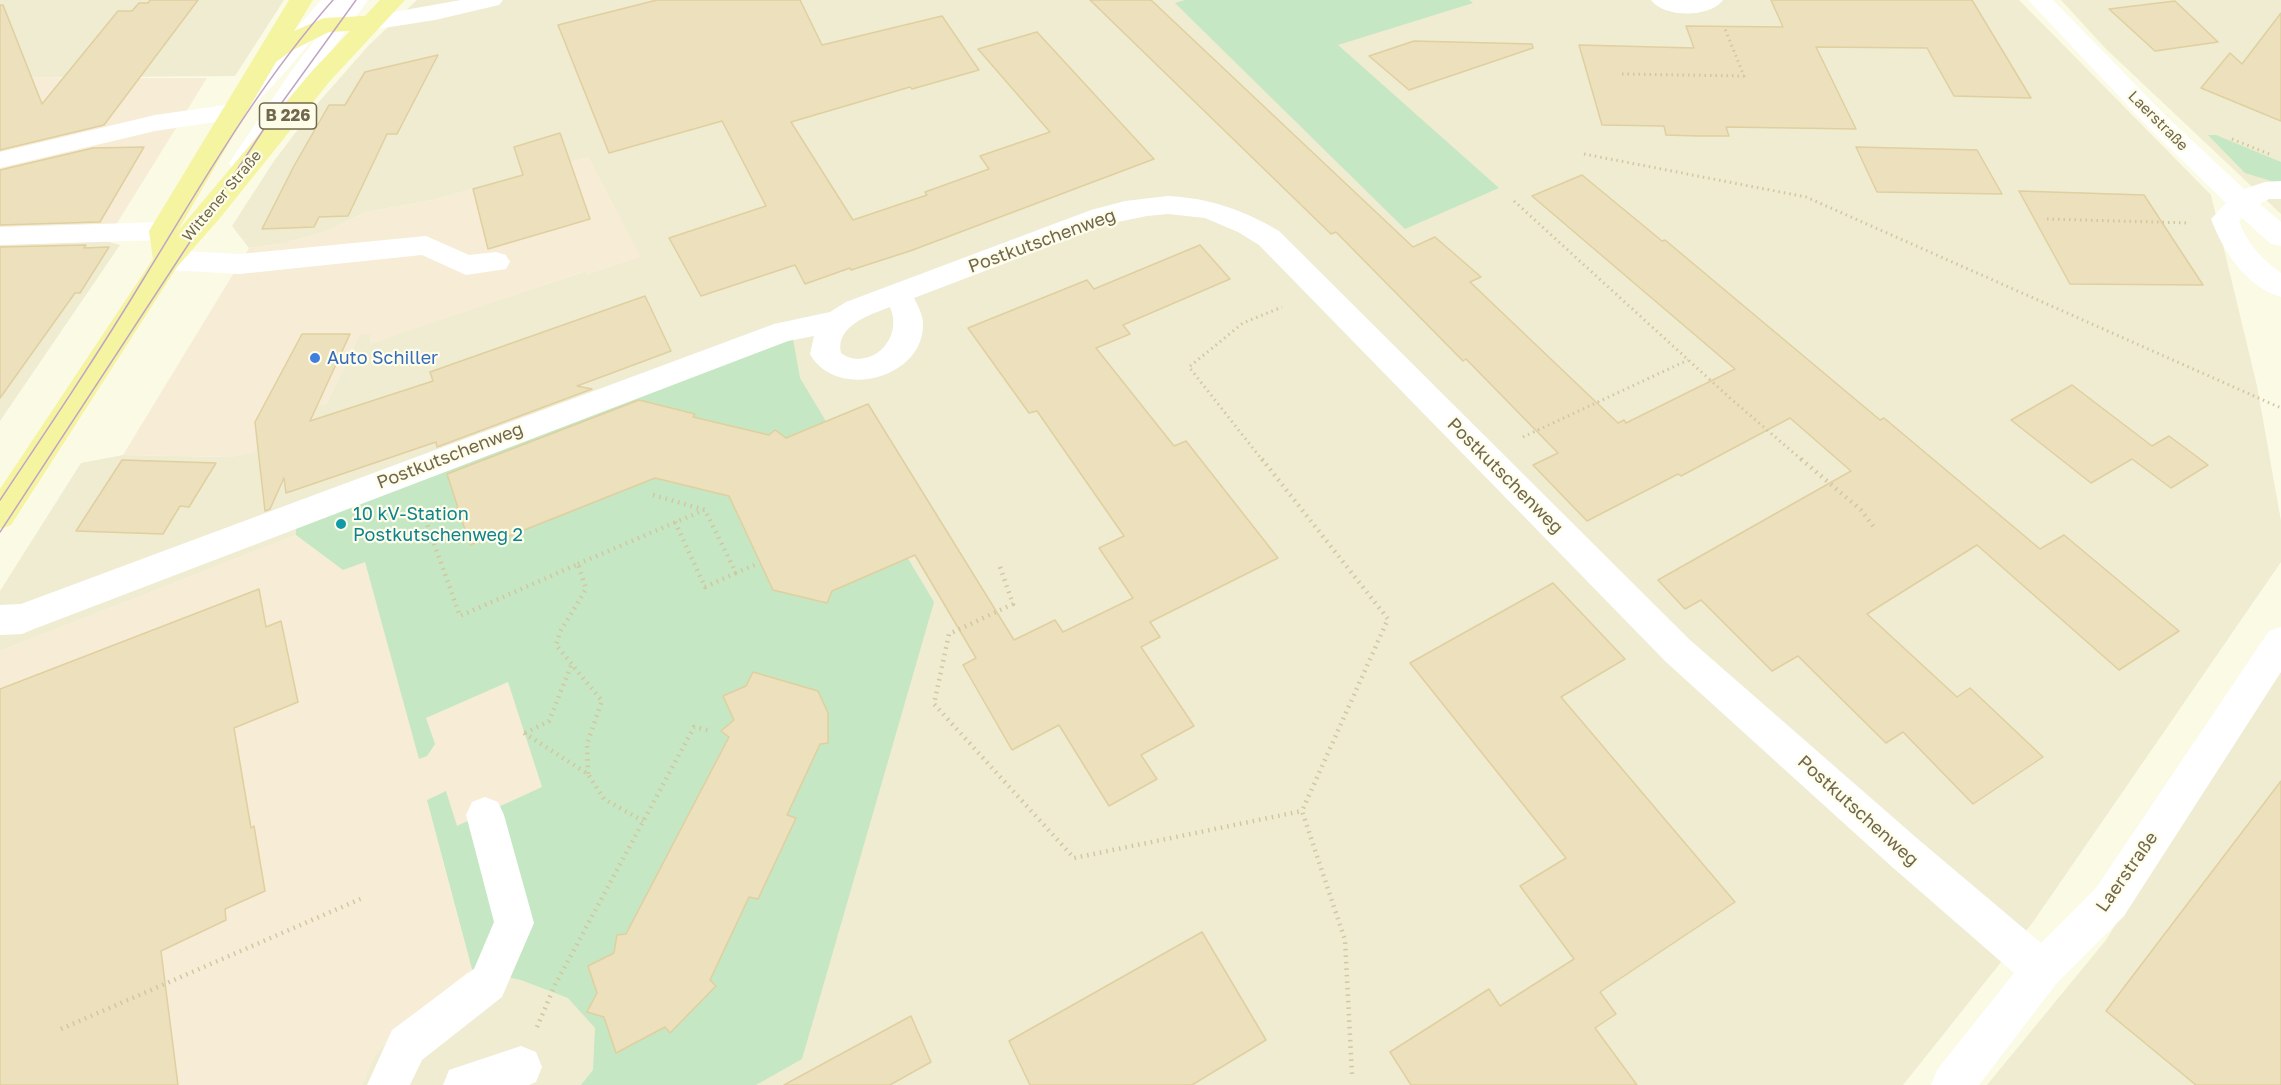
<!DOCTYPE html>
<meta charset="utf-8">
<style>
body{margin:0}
canvas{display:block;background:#fbfae4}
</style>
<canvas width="2281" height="1085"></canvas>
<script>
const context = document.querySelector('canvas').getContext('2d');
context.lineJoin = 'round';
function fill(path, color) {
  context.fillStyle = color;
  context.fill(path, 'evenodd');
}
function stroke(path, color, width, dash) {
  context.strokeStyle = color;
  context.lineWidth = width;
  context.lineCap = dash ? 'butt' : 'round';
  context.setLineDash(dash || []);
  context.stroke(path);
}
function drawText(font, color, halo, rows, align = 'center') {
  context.font = font + ' "Golos Text",sans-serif';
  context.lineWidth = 4.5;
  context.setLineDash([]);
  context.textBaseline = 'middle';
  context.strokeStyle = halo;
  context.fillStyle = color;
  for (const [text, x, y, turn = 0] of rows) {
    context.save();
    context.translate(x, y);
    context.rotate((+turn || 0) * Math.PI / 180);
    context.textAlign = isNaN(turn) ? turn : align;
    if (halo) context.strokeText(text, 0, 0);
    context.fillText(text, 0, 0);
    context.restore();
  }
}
fill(new Path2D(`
 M 0,0 L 284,0 L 235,76 L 0,78 Z
 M 417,0 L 2019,0 L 2211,195 L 2257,386 L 2281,521 L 2281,562 L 2033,922 L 1903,1085 L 362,1085 L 373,1058 L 398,1027 L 449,996 L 472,969 L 427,800 L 542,787 L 508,682 L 426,718 L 365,562 L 343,570 L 296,535 L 0,651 L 0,591 L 81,463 L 123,455 L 233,457 L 264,405 L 326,405 L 360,334 L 370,334 L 371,343 L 586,271 L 587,274 L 589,157 L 433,200 L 366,212 L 324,232 L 284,243 L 249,248 L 232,226 L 274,161 L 318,103 L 369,45 Z
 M 2061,0 L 2281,0 L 2281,214 L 2106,49 Z
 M 106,241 L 120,245 L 0,421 L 0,245 Z
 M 2281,668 L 2281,1085 L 1987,1085 L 2106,940 L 2246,716 Z`), '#efecd1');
fill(new Path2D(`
 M 0,78 L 207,78 L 106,241 L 0,245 Z
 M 589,157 L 641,257 L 587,275 L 585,271 L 371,344 L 370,334 L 360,334 L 326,405 L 264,406 L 256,452 L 233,457 L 123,455 L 249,248 L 284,243 L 324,232 L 366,212 L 433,200 Z
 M 296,535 L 343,570 L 365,562 L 420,759 L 426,718 L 508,682 L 543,787 L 456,826 L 427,800 L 472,969 L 398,1027 L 373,1058 L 362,1085 L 0,1085 L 0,651 Z`), '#f7ecd6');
fill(new Path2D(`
 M 1185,0 L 1469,0 L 1473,3 L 1338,45 L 1499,188 L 1405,229 L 1175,3 Z
 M 2208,135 L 2216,135 L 2281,162 L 2281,184 L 2245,173 Z
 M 793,339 L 800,378 L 934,602 L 802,1059 L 756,1085 L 581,1085 L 593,1070 L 595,1028 L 568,998 L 521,980 L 472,969 L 427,800 L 446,791 L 457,826 L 542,787 L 508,682 L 426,718 L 435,744 L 427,756 L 419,759 L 365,562 L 343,570 L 296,535 L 296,524 Z`), '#c5e7c4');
const building = new Path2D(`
 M 150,0 L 198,0 L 104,125 L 0,150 L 0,5 L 3,5 L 42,104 L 118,11 L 132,11 L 139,3 L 148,3 Z
 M 657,0 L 800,0 L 822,45 L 942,16 L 979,70 L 912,89 L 910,87 L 791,122 L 853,220 L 927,195 L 925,192 L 989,169 L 980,156 L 1050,132 L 978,49 L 1037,32 L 1154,159 L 910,251 L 851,270 L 850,268 L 805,284 L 795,265 L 701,296 L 669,238 L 766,206 L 722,121 L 609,153 L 558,25 Z
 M 1090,0 L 1151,0 L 1413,247 L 1435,237 L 1481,277 L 1470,282 L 1618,423 L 1624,420 L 1626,423 L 1735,369 L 1532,196 L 1582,175 L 1662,241 L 1665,240 L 1880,420 L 1884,418 L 2040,549 L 2064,535 L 2179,631 L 2119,670 L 1977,545 L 1867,614 L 1957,697 L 1970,688 L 2043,757 L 1973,804 L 1903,732 L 1886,743 L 1798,656 L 1772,671 L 1701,600 L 1685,609 L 1658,580 L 1851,471 L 1790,418 L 1681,476 L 1678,474 L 1587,521 L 1533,465 L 1558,453 L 1466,359 L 1463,361 L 1336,232 L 1331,234 Z
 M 1771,0 L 1972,0 L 2031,98 L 1954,96 L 1927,48 L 1816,47 L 1856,129 L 1726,127 L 1729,136 L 1698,136 L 1666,135 L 1664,126 L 1602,125 L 1579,45 L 1694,48 L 1686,26 L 1783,27 Z
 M 2175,1 L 2218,42 L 2155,51 L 2109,9 Z
 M 2281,13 L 2281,121 L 2201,88 L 2230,53 L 2242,64 Z
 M 1414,41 L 1532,44 L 1533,48 L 1409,90 L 1369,56 Z
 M 438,55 L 397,134 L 387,134 L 348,216 L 319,217 L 314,227 L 262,229 L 294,166 L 329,105 L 345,105 L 365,72 Z
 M 560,133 L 590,219 L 488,249 L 473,189 L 523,175 L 514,147 Z
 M 144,147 L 100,222 L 0,225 L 0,170 L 93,148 Z
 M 1856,147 L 1977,150 L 2002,194 L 1877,192 Z
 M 2019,191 L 2144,195 L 2203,285 L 2070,284 Z
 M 86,245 L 84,248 L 109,247 L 80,293 L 75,293 L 0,398 L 0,247 Z
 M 1200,245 L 1230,279 L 1123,325 L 1130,334 L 1096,348 L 1174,446 L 1186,441 L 1278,558 L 1150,622 L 1160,637 L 1141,647 L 1194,726 L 1141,755 L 1157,779 L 1109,806 L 1059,725 L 1012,750 L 963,665 L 976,658 L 915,555 L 832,591 L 827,603 L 773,590 L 729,496 L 655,478 L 499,540 L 497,534 L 470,545 L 447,474 L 639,400 L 695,414 L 693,417 L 769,435 L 775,430 L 786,438 L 868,404 L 1014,640 L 1055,620 L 1063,632 L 1133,598 L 1099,548 L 1124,536 L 1037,411 L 1029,413 L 968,328 L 1087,280 L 1094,289 Z
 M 645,296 L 671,351 L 577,386 L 592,389 L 437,447 L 436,442 L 286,493 L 284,478 L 270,509 L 265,511 L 255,422 L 302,334 L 350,334 L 310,421 L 433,381 L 430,372 Z
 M 2072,385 L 2152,446 L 2169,436 L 2208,465 L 2171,488 L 2132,459 L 2091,483 L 2011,420 Z
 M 122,460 L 216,463 L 189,507 L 180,506 L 163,534 L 76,531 Z
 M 1553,583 L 1625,659 L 1561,697 L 1735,902 L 1600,992 L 1616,1014 L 1595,1028 L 1637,1085 L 1411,1085 L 1390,1052 L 1489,989 L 1500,1006 L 1574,959 L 1520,886 L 1566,858 L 1410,663 Z
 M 259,589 L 266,627 L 281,621 L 298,702 L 234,728 L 251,828 L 254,826 L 265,891 L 225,909 L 226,920 L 161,951 L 178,1085 L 0,1085 L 0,689 Z
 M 753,672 L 818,691 L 828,713 L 828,743 L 820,744 L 787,815 L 796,818 L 758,899 L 749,897 L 710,980 L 716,986 L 670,1033 L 665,1027 L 616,1053 L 604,1017 L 587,1012 L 597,993 L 588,966 L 614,953 L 617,935 L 626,934 L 729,737 L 721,731 L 734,720 L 723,696 L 746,686 Z
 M 2281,781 L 2281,1085 L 2196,1085 L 2106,1011 Z
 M 1202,932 L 1266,1040 L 1192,1085 L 1030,1085 L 1009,1041 Z
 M 911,1016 L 931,1062 L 890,1085 L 784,1085 Z`);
fill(building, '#ece1bc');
stroke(building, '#e0cf9f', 1.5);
stroke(new Path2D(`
 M 1622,74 L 1744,76 L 1725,29
 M 2232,139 L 2269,154
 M 1584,154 L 1806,197 L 2281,408
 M 1514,201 L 1730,398 L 1803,461
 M 2047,219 L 2190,223
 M 1523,437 L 1688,360
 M 1263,461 L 1189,367 L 1243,323 L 1282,307`), '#d3c6a1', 3, [1.5, 4]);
stroke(new Path2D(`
 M 1262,459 L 1388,619 L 1302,811 L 1345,940 L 1352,1074
 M 1801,459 L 1861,510 L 1876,530
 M 653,495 L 705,510 L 736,573 L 759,563
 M 421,507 L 460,616 L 578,564 L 586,589 L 560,632 L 556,645 L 602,701 L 587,744 L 588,774
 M 675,522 L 705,587 L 736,573
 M 578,564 L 704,510
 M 1000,567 L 1013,604 L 949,634 L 934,704 L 1074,858 L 1302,811
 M 524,733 L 588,774 L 604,799 L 643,821
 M 525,733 L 549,721 L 571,666
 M 537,1027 L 555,985 L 694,727 L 712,731
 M 61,1029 L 365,897`), '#d3c6a1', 4.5, [1.5, 5]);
fill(new Path2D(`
 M 321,0 L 368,0 L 311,79 L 251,169 L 242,171 L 233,169 L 229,163 L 292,70 L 335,13 L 288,69 L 242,118 L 155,131 L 0,168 L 0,152 L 155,115 L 225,105 L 270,59 Z
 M 461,0 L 503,0 L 499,5 L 435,20 L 371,30 L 363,28 L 359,23 L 363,18 L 371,16 Z
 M 1651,0 L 1723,0 C 1710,18 1664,18 1651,0 Z
 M 2028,0 L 2053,0 L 2166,116 L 2244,189 L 2265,182 L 2281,181 L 2281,199 L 2269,199 L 2260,204 L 2281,222 L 2281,246 L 2271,244 L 2242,218 L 2239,221 C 2247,244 2262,259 2281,273 L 2281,297 C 2246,287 2223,251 2211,219 L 2226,203 L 2149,128 Z
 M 1168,196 C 1209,198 1244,210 1279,231 L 1690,640 L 1919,840 L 2041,943 L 2096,888 L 2269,631 L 2281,627 L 2281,672 L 2124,916 L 2056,984 L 1979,1085 L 1931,1085 L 1937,1070 L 2014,973 L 1891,866 L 1666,662 L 1259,245 L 1238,232 L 1205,218 L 1168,214 L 1147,216 L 1108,224 L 914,298 C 918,306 923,315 923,324 C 924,379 836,401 810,354 L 814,336 L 788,341 L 34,629 L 22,634 L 0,635 L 0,605 L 21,604 L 774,324 L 830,312 L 846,302 L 1091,210 L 1125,201 ZM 890,307 C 905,342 866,372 841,353 C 835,326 869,315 890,307 Z
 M 163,222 L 173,224 L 177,231 L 173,238 L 163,240 L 0,245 L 0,227 Z
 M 426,236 L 469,255 L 496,252 L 506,255 L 510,262 L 506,269 L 466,275 L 422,255 L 240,274 L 167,270 L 157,267 L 153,260 L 157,253 L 167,250 L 240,254 Z
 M 485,797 L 498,802 L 504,815 L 534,923 L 502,997 L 422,1060 L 410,1085 L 367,1085 L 392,1030 L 474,969 L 494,922 L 466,815 L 472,802 Z
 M 521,1046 L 536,1052 L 542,1067 L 536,1082 L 529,1085 L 443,1085 L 449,1070 Z`), '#fff');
fill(new Path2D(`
 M 289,0 L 313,0 L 294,31 L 324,18 L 365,16 L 380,0 L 405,0 L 330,81 L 220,218 L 177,267 L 11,525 L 0,529 L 0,489 L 153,259 L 149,231 ZM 350,31 L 312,71 L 177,232 L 276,62 L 291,51 L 329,32 Z`), '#f5f4a1');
stroke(new Path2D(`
 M 0,500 C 49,427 98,354 144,278 C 203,182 258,85 333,0
 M 0,532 L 273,115 L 356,0`), '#c0a4c3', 1.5);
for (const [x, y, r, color] of [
 [315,358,6,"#3f7fe0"],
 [341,524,6,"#0f9aa8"]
]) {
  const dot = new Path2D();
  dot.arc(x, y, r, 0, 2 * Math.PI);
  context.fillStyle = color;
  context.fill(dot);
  stroke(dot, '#fefdea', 2);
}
drawText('15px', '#71674c', '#fefdea', [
 ["Laerstraße",2158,121,45],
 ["Wittener Straße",222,196,-50]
]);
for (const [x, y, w] of [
 [288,116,57]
]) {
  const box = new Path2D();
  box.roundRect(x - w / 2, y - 13, w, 26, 4.5);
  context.fillStyle = '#fefdea';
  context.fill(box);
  stroke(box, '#71674c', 1.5);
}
drawText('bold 16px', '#71674c', null, [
 ["B 226",288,116]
]);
drawText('18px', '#71674c', '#fefdea', [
 ["Postkutschenweg",1042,241,-20],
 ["Postkutschenweg",450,456,-21],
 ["Postkutschenweg",1505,476,45],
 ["Postkutschenweg",1858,811,42],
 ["Laerstraße",2127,872,-55]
]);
drawText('18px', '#366cbe', '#fefdea', [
 ["Auto Schiller",327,358]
], 'left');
drawText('18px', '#0d838f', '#fefdea', [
 ["10 kV-Station",353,514],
 ["Postkutschenweg 2",353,535]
], 'left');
</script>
